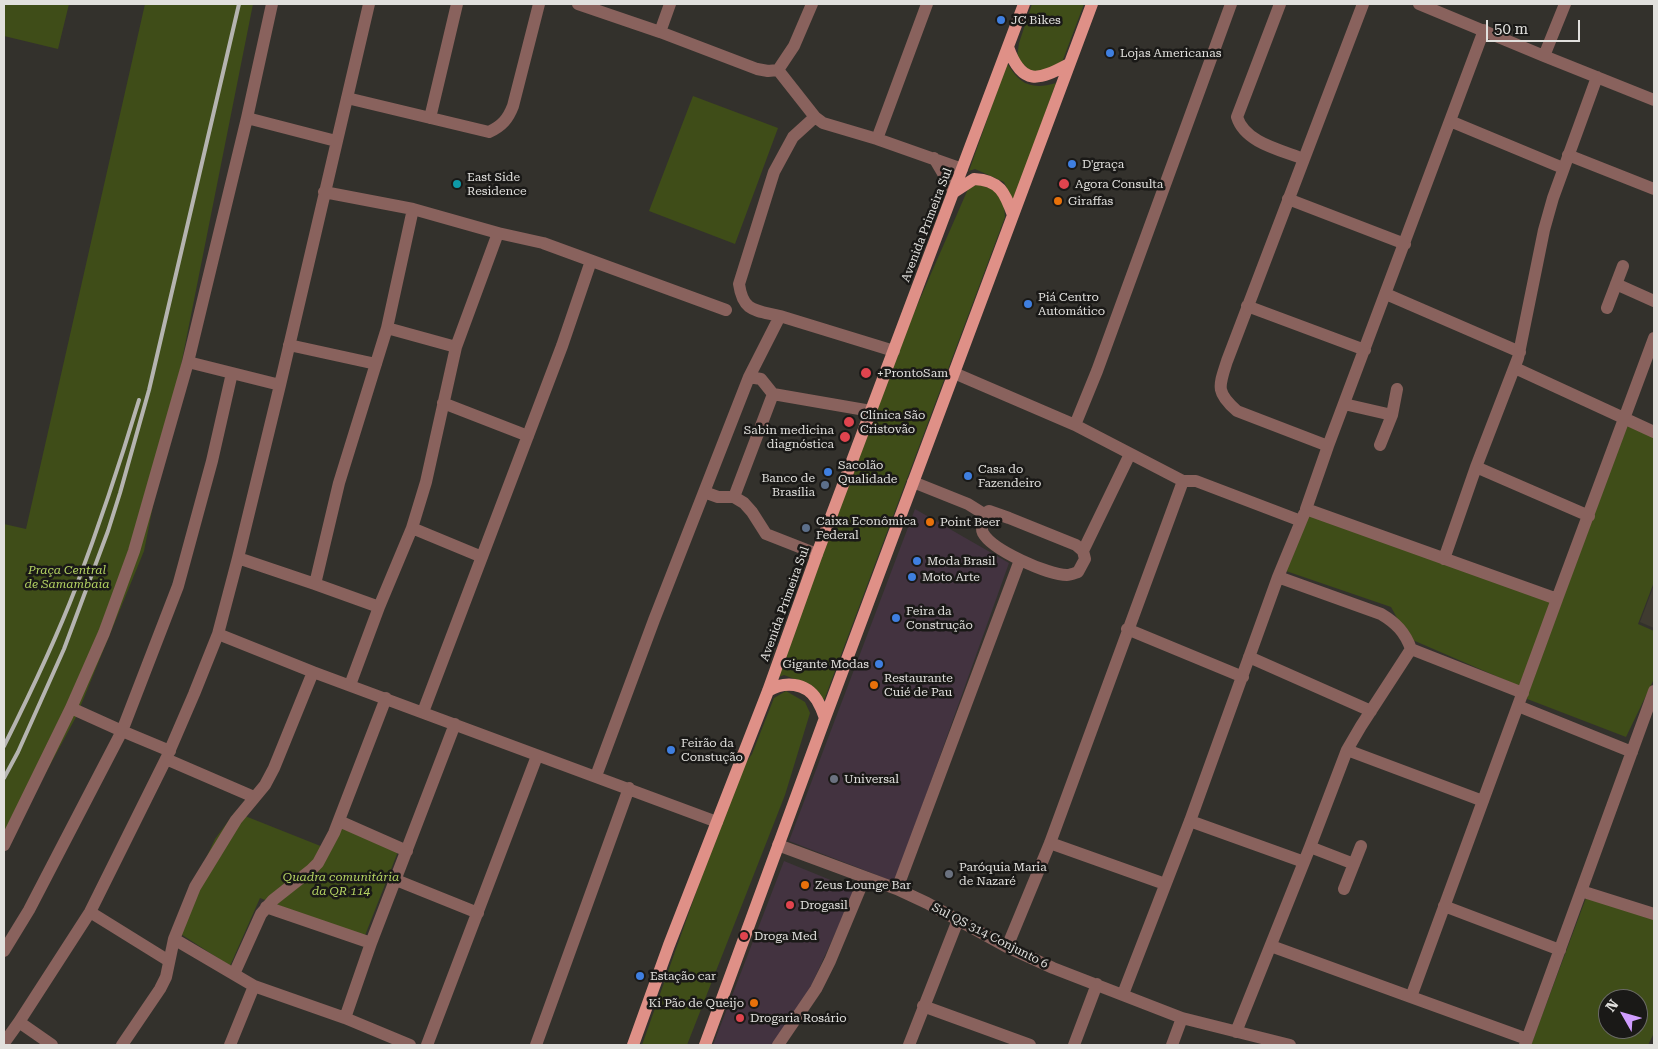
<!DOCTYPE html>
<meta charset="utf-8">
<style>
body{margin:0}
#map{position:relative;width:1658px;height:1049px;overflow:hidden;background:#33312c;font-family:"Roboto Serif",serif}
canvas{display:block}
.frame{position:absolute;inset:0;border:5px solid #e1e0dd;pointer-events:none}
.north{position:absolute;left:1598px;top:989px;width:50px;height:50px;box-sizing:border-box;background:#1a1917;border:1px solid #6a6966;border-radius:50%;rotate:308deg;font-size:14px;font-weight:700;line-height:20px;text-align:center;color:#e1e0dd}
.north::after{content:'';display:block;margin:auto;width:18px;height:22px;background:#d09dff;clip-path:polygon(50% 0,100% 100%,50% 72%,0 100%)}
.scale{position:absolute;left:1486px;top:20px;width:94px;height:22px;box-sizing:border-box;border:2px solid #e1e0dd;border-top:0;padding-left:6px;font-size:15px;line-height:18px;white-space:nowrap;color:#e1e0dd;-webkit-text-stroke:4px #1a1917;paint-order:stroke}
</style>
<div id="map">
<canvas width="1658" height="1049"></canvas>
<div class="frame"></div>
<div class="north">N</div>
<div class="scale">50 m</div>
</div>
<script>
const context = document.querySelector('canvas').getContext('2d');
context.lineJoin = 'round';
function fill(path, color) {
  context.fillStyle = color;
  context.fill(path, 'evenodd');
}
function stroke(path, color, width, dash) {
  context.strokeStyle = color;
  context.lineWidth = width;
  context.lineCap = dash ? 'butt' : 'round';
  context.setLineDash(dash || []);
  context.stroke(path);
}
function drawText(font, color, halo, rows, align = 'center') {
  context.font = font + ' "Roboto Serif",serif';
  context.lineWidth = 5;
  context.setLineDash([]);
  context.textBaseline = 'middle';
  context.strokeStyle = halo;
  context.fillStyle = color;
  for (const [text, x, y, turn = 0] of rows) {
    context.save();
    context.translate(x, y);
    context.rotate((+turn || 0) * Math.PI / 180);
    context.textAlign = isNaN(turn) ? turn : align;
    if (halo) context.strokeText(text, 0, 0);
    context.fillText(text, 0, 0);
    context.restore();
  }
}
fill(new Path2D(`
 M 915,509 L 1009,563 L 895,882 L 789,841 Z
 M 784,861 L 855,890 L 784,1045 L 713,1045 Z`), '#433340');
fill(new Path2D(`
 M 1654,585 L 1654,628 L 1640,622 Z`), '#3f3b30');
fill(new Path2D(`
 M 4,4 L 69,4 L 58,49 L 4,36 Z
 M 145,4 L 253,4 L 144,551 L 76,717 L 4,850 L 4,524 L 26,529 Z
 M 1032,4 L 1084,4 L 1061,65 C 1042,73 1030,77 1017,57 L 1019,43 Z
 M 1007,63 C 1020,85 1032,90 1056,83 L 1013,202 L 1004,182 L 975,169 L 969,171 Z
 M 693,96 L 778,128 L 735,244 L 649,211 Z
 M 977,184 L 998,191 L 1004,207 L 1005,217 L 823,703 L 813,686 L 784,675 L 773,679 L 871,411 L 968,189 Z
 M 1622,416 L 1654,431 L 1654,582 L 1638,624 L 1654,631 L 1654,679 L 1626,737 L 1522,697 Z
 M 1306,513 L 1554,602 L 1519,686 L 1408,638 L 1391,607 L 1283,570 Z
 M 786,691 L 805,702 L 810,713 L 785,795 L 687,1045 L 642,1045 L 738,774 L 752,754 L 774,698 Z
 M 235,812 L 323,847 L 336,822 L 399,849 L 364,938 L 260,898 L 230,966 L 173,929 L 215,839 Z
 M 1586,898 L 1654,919 L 1654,1033 L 1648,1045 L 1531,1045 ZM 1608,999 L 1638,999 L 1638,1029 L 1608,1029 Z`), '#3f4d18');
stroke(new Path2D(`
 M 578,4 L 660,32 L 757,69 L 768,71 L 778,70 L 794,46 L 812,4
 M 1280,4 L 1237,117 C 1245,143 1281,150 1304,159
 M 1363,4 L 1227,361 C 1219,386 1215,392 1237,411 L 1328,446 L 1484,30
 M 1419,4 L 1544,56 L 1654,100
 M 660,32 L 670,4
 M 1544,56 L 1565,4
 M 778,70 L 815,117 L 823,123 L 877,139 L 962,169
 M 347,98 L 489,132 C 502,126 508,119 513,106 L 539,4
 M 247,118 L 336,141
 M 430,118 L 457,4
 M 1450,121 L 1563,168
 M 877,139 L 927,4
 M 1568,155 L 1654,189
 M 934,158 L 954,192
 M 324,192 L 413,209 L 498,233 L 543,243 L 726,310
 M 1288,199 L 1405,244
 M 1616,284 L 1654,301
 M 1386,294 L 1520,352
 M 1247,306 L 1365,350
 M 1607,308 L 1623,266
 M 780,316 L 894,351
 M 387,328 L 456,347
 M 289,345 L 376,364
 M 188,362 L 280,385
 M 1515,368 L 1654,432
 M 954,373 L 1075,425 L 1183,481
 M 773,394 L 871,411
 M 443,403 L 528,436
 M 1344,404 L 1392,415
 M 1075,425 L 1097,371 L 1231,4
 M 1380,445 L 1392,415 L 1397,389
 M 1328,446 L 1306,509 L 1557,599 L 1654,338
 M 1476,467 L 1589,516
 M 913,482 L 968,504 L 984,514 L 989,511 L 1009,518 L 1076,545 L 1083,551 L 1085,559 L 1078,572 C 1075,573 1070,575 1067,575 C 1048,575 992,550 983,533 C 980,527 983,520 984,514
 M 704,492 L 718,497 L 734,497 L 773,394 L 761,379 L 749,377
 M 734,497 L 744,503 L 752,512 L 766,534 L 817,554
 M 1304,514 L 1278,577 L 1381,614 C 1396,623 1405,632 1411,649
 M 412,528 L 482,557
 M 1083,551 L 1130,454
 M 238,558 L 315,584
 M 1444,559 L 1476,467 L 1518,358 L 1544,230 L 1553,198 L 1597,77
 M 379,607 L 315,584 L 339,483 L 387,328 L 413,209
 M 1127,629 L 1243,677
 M 218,634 L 313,672 L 717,822
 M 1249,657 L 1371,711
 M 350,685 L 379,607 L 412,528 L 426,482 L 456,347 L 498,233
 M 1518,706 L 1632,752
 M 71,708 L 104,633 L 134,551 L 188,362 L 247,118 L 272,4
 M 423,712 L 562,346 L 591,261
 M 1347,750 L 1483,801
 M 166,759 L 254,797
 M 596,776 L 654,620 L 749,377 L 780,316 C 755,310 743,312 739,284 L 774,172 L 793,137 L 815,117
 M 339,821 L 407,851
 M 1190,821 L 1304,862
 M 1050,843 L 1165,884
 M 4,845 L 71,708 L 122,731 L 178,586 L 212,461 L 232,373
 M 778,845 L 897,889 L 927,903 L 1007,947 L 1053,968 L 1182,1018 L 1290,1045
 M 1310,847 L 1354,864
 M 396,880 L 478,913
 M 897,889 L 1020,560
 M 1344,889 L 1361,846
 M 1581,891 L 1654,914
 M 1444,906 L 1560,950
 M 266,907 L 371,943
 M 90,912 L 169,961
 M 174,939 L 254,986 L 345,1018
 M 1271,946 L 1411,997
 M 1007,947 L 1050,843 L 1183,481 L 1196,481 L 1301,521
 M 4,951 L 29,910 L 122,731 L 170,751
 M 234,974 L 261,914 L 273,900 L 311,870 L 318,863 L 334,833 L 386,698
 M 1123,994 L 1190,821 L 1278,577
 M 923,1006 L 1030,1045
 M 19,1022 L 52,1045
 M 1236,1032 L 1310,847 L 1347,750 L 1361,726 L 1411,649 L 1523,693
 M 1527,1039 L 1411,997 L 1557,599
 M 4,1043 L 19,1022 L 90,912 L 166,759 L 194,694 L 218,634 L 238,558 L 280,385 L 369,4
 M 122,1045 L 160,989 L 166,977 L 174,939 L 195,887 L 236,820 L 265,785 L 274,768 L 313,672
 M 230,1045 L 254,986
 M 410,1045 L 345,1018 L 371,943 L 455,724
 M 427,1045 L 537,756
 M 536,1045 L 629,788
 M 778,1045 L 816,989 L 830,961 L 865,877
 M 909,1045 L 958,920
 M 1074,1045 L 1097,984
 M 1172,1045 L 1182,1018
 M 1525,1045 L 1654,691`), '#89625d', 12);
stroke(new Path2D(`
 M 1008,47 C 1022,87 1039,80 1069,64
 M 954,192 L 974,179 C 1000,180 1005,193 1013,215
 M 768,691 C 784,681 806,682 817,700 C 820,705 823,712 825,718
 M 633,1045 L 669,945 L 768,691 L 817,554 L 1024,4
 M 705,1045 L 825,718 L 1092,4`), '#df9087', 12);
stroke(new Path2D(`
 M 4,746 C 30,694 55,642 76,587 C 99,526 120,463 139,400
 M 4,778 L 18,752 L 64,649 L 108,531 L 120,493 L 149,390 L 239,4`), '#b5b4b0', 4);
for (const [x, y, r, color] of [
 [1001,20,5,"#3f7fe0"],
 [1110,53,5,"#3f7fe0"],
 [1072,164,5,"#3f7fe0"],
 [457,184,5,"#0f9aa8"],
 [1064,184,6,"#e0444e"],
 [1058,201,5,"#e8710a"],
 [1028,304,5,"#3f7fe0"],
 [866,373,6,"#e0444e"],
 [849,422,6,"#e0444e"],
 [845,437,6,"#e0444e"],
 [828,472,5,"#3f7fe0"],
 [968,476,5,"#3f7fe0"],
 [825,485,5,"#5c6f8a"],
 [930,522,5,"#e8710a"],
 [806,528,5,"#5c6f8a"],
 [917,561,5,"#3f7fe0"],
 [912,577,5,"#3f7fe0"],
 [896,618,5,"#3f7fe0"],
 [879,664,5,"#3f7fe0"],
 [874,685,5,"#e8710a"],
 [671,750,5,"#3f7fe0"],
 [834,779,5,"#6b7280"],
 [949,874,5,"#6b7280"],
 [805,885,5,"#e8710a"],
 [790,905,5,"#e0444e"],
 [744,936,5,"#e0444e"],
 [640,976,5,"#3f7fe0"],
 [754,1003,5,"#e8710a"],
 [740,1018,5,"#e0444e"]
]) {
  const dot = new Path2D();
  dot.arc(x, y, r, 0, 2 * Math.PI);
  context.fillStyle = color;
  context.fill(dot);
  stroke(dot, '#1a1917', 2);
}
drawText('12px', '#e1e0dd', '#1a1917', [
 ["JC Bikes",1011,20],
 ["Lojas Americanas",1120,53],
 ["D'graça",1082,164],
 ["East Side",467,177],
 ["Residence",467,191],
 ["Agora Consulta",1075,184],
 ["Giraffas",1068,201],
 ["Piá Centro",1038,297],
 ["Automático",1038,311],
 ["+ProntoSam",877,373],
 ["Clínica São",860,415],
 ["Cristovão",860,429],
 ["Sabin medicina",834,430,"right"],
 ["diagnóstica",834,444,"right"],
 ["Sacolão",838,465],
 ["Qualidade",838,479],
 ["Casa do",978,469],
 ["Fazendeiro",978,483],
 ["Banco de",815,478,"right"],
 ["Brasília",815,492,"right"],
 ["Caixa Econômica",816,521],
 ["Federal",816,535],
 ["Point Beer",940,522],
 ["Moda Brasil",927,561],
 ["Moto Arte",922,577],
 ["Feira da",906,611],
 ["Construção",906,625],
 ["Gigante Modas",869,664,"right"],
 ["Restaurante",884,678],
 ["Cuié de Pau",884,692],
 ["Feirão da",681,743],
 ["Constução",681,757],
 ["Universal",844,779],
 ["Paróquia Maria",959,867],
 ["de Nazaré",959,881],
 ["Zeus Lounge Bar",815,885],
 ["Drogasil",800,905],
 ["Droga Med",754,936],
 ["Estação car",650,976],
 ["Ki Pão de Queijo",744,1003,"right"],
 ["Drogaria Rosário",750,1018]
], 'left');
drawText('12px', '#e1e0dd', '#1a1917', [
 ["Avenida Primeira Sul",927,225,-69],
 ["Avenida Primeira Sul",785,604,-70],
 ["Sul QS 314 Conjunto 6",990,936,27]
]);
drawText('italic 12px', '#b3d262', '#1a1917', [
 ["Praça Central",67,570],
 ["de Samambaia",67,584],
 ["Quadra comunitária",341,877],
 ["da QR 114",341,891]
]);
</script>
